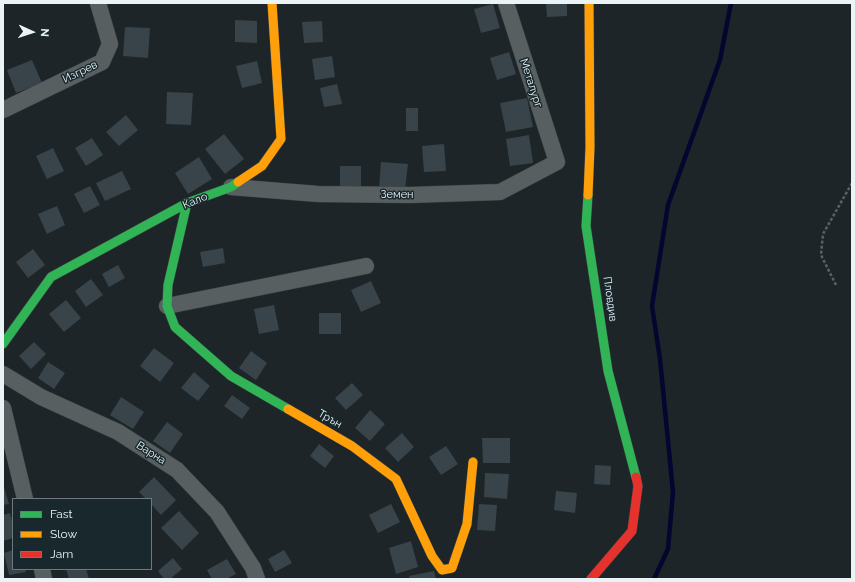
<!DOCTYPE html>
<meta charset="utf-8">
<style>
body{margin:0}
#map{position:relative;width:855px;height:582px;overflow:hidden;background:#1d2528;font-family:Raleway,sans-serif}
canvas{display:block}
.frame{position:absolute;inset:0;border:4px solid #eaf4f7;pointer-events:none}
.legend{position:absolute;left:12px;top:498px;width:140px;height:72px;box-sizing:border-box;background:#18282d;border:1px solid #6c7a7e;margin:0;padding:5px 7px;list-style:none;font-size:12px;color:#eaf4f7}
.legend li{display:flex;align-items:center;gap:8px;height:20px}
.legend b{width:20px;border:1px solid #6c7a7e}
.north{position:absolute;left:12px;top:12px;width:40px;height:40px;-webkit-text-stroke:3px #18282d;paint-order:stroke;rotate:93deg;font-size:11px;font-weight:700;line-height:16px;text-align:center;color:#eaf4f7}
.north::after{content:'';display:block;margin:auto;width:14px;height:18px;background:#eaf4f7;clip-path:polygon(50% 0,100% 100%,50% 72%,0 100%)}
</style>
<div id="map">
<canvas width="855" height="582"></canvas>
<div class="frame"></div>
<ul class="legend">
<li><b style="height:5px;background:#30b455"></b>Fast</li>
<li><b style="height:5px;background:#ff9f0a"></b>Slow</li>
<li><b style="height:5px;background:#e5322d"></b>Jam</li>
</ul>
<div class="north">N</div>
</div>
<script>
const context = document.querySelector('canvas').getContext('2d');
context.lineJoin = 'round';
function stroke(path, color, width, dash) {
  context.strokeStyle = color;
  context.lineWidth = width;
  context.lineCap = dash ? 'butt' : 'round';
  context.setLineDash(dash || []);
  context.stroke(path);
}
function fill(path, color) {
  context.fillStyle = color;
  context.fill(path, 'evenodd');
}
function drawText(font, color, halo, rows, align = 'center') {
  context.font = font + ' Raleway,sans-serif';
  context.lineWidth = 3;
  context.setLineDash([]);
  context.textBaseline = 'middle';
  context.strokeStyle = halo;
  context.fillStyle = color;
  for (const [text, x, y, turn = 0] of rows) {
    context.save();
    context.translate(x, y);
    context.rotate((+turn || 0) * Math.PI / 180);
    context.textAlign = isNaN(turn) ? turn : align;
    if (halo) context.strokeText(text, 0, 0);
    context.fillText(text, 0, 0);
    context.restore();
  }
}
stroke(new Path2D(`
 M 654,579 L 668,549 L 673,492 L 660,359 L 652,306 L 668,205 L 720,60 L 731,3`), '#03062e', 4.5);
fill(new Path2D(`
 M 546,3 L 567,3 L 567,16 L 547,17 Z
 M 493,4 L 500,28 L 481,33 L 474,9 Z
 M 235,20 L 257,21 L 257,43 L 235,42 Z
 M 322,21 L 323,42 L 304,43 L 302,22 Z
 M 125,27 L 150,28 L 148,58 L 123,56 Z
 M 509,52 L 516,74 L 497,80 L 490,58 Z
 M 332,56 L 335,77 L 315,80 L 312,59 Z
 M 32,60 L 42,83 L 16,93 L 7,70 Z
 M 257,61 L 262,83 L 242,88 L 236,66 Z
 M 337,84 L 342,104 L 324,107 L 320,88 Z
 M 167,92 L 193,93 L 191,125 L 166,124 Z
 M 527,98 L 533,127 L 506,132 L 500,103 Z
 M 406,108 L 418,108 L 418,131 L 406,131 Z
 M 126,115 L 138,130 L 119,146 L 106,132 Z
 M 224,134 L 244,159 L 225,174 L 205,149 Z
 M 529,135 L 533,163 L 510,166 L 506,139 Z
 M 92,138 L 103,155 L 86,166 L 75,148 Z
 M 444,144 L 446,171 L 424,172 L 422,146 Z
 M 53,148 L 64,171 L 47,179 L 36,156 Z
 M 199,157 L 212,179 L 188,194 L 175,173 Z
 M 381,162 L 408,164 L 405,190 L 379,188 Z
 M 340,166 L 361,166 L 361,191 L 340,191 Z
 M 122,171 L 131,189 L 105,201 L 96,183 Z
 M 90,186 L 100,205 L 84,213 L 74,194 Z
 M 57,206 L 65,225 L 47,234 L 38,214 Z
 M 223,248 L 225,263 L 203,267 L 200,252 Z
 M 33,249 L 45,265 L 28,278 L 16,262 Z
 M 118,265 L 125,278 L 109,287 L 102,274 Z
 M 91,279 L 103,295 L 86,307 L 75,291 Z
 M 371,281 L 381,303 L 361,312 L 351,290 Z
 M 66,300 L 81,318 L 64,332 L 49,314 Z
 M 274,305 L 279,330 L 259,334 L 254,309 Z
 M 319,313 L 341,313 L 341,334 L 319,334 Z
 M 34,342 L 46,354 L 31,369 L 19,356 Z
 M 154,348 L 174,363 L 160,382 L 140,366 Z
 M 251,351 L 267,363 L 256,380 L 239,368 Z
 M 48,362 L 65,373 L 54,389 L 38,378 Z
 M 194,372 L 210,386 L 198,401 L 181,388 Z
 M 352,383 L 363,395 L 346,410 L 335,398 Z
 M 232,395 L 250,408 L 242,419 L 224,406 Z
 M 121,397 L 144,412 L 133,429 L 110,415 Z
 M 370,410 L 385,424 L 370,441 L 355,428 Z
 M 167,422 L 183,434 L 170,453 L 153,441 Z
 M 402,433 L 414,447 L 398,462 L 385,448 Z
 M 482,438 L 510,438 L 510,463 L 483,463 Z
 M 319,444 L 334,456 L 325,468 L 310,456 Z
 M 446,446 L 458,464 L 441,475 L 429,457 Z
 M 595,465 L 611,466 L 610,485 L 594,484 Z
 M 485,473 L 509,474 L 507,499 L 484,497 Z
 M 154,477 L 176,500 L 161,515 L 151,504 L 151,499 L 146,499 L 139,492 Z
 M 3,484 L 9,504 L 3,505 Z
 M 556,491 L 577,493 L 575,513 L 554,510 Z
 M 391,504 L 400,522 L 378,533 L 369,515 Z
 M 479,504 L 497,505 L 495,531 L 477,530 Z
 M 179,511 L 199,533 L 182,550 L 161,528 Z
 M 10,513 L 13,524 L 13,538 L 3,541 L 3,515 Z
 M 411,541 L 418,567 L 396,574 L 389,548 Z
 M 13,550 L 13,569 L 25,569 L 26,572 L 9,575 L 4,553 Z
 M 284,550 L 292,563 L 275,572 L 268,559 Z
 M 173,558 L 182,569 L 170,579 L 164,579 L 158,571 Z
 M 227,559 L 236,574 L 226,579 L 212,579 L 207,570 Z
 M 66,569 L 86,569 L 89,579 L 69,579 Z
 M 434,571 L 436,579 L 410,579 L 409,576 Z`), '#38444a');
const street = new Path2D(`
 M 3,110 L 102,62 L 110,44 L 98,3
 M 231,187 L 318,194 L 410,195 L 500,192 L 557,162 L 506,3
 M 167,306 L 366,266
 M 3,374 L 41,397 L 118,432 L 177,470 L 217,512 L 253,568 L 257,579
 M 3,408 L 25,499
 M 42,569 L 44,579`);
const fast = new Path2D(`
 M 588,195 L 586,226 L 608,371 L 636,477
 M 187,203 L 168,285 L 167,306 L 175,327 L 231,376 L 288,409
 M 3,344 L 51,277 L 187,203 L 231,187 L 238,182`);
const slow = new Path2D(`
 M 238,182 L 262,166 L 281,139 L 272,3
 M 588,195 L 590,147 L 589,3
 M 288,409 L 352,446 L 396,479 L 432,556 L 442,570 L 452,568 L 467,524 L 473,462`);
const jam = new Path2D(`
 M 591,579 L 632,531 L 638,486 L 636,477`);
stroke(street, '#394042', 17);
stroke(fast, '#394042', 10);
stroke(slow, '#394042', 10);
stroke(jam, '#394042', 10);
stroke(new Path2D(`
 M 836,285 L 821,255 L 823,234 L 852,183`), '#5a6164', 2.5, [3, 2]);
stroke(street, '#585f61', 16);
stroke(fast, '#30b455', 9);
stroke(slow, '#ff9f0a', 9);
stroke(jam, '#e5322d', 9);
drawText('11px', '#eaf4f7', '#18282d', [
 ["Изгрев",80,72,-26],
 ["Металург",531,83,72],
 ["Земен",397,195],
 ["Кало",195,201,-23],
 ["Пловдив",610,299,82],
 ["Трън",330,419,30],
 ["Варна",151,453,33]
]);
</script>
